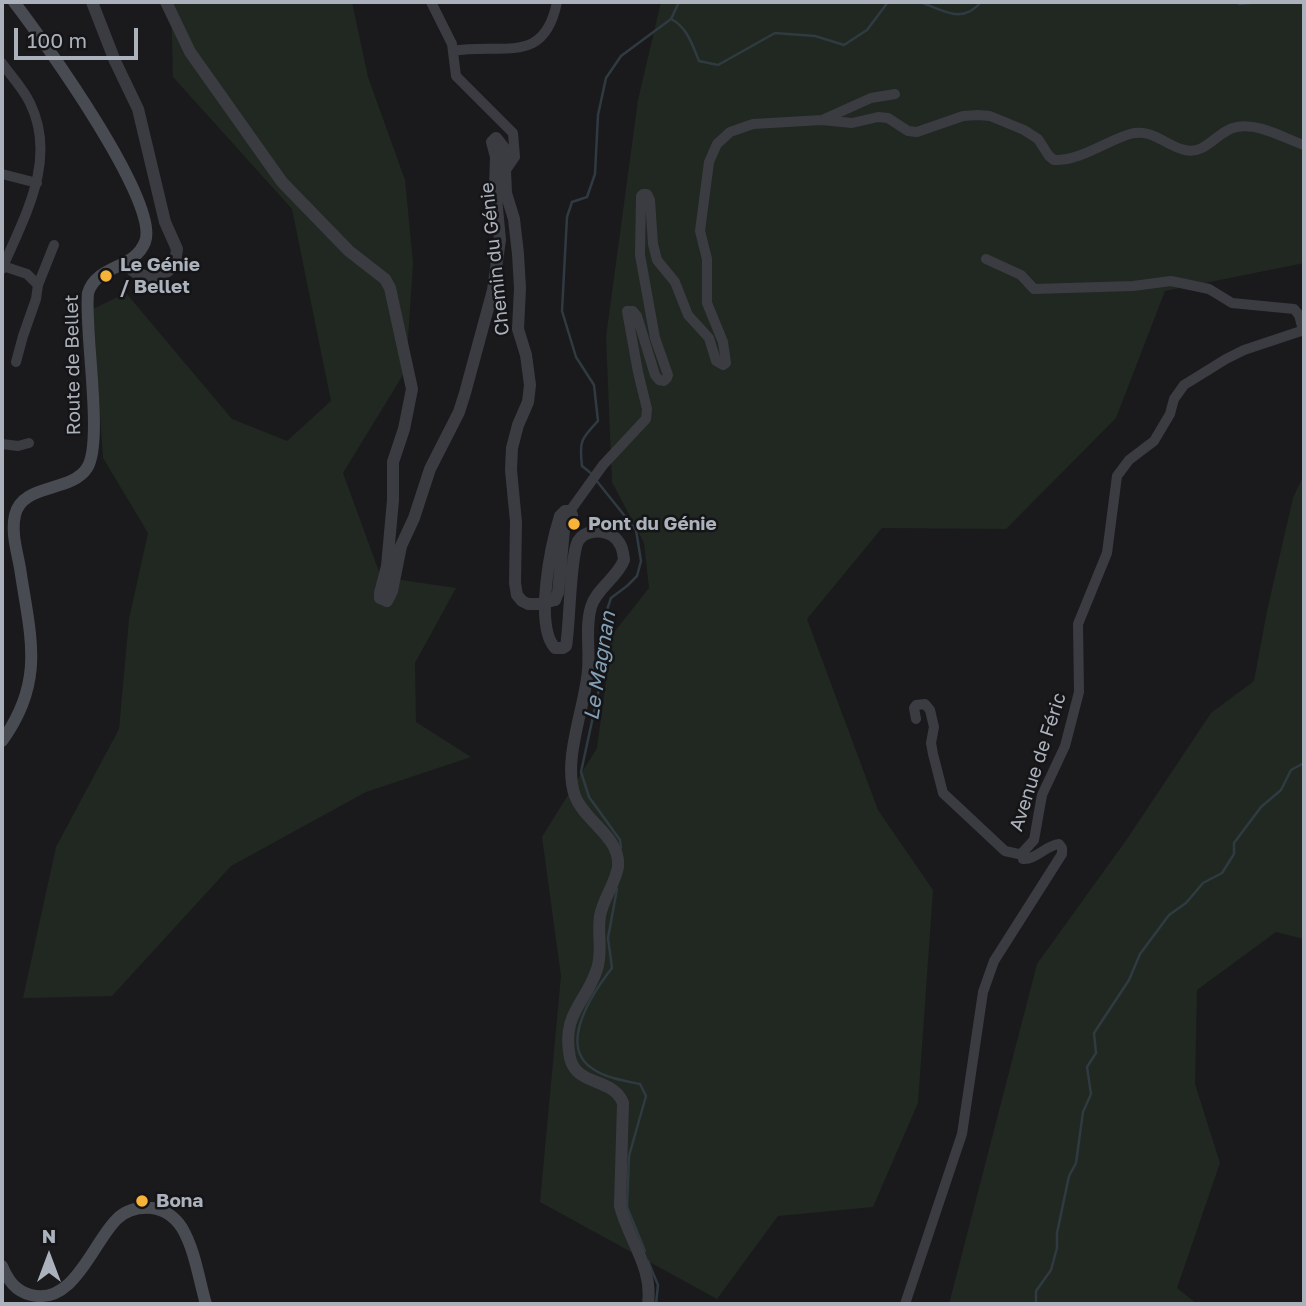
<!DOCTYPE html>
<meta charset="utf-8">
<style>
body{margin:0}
#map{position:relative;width:1306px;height:1306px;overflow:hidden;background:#1a1a1d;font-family:"Golos Text",sans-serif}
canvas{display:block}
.frame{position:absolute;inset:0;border:4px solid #acb2bc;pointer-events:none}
.north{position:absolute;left:14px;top:1222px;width:70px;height:70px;-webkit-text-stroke:5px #151518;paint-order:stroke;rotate:0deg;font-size:19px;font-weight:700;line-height:28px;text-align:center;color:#acb2bc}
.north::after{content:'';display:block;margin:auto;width:24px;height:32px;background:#acb2bc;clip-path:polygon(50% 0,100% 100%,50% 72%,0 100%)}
.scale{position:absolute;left:14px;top:28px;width:124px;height:32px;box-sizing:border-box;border:4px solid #acb2bc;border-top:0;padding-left:9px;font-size:21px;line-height:24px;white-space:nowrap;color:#acb2bc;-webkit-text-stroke:5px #151518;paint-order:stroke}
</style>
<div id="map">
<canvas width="1306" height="1306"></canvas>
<div class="frame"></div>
<div class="north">N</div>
<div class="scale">100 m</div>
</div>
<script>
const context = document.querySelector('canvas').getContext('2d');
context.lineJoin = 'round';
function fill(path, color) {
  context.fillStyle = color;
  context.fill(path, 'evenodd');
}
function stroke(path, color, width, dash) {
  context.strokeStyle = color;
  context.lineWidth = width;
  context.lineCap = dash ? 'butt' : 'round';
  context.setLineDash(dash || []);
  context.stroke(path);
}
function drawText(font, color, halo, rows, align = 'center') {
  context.font = font + ' "Golos Text",sans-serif';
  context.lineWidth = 5;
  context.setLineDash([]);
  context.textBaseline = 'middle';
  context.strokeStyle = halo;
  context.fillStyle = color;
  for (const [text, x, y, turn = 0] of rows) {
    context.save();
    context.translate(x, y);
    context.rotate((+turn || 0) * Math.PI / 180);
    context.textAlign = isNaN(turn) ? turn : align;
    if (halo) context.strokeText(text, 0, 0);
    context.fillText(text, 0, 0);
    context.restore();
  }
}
fill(new Path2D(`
 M 171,2 L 352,2 L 368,77 L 405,180 L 413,263 L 406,370 L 343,473 L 381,577 L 456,588 L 415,663 L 416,722 L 471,757 L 366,792 L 231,866 L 112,996 L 23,998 L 56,847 L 119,729 L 129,619 L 148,533 L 103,458 L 93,309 L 126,293 L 232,419 L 287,441 L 331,401 L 292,209 L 173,77 Z
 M 661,2 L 1304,2 L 1304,263 L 1165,291 L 1116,418 L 1006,529 L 882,528 L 807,619 L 878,810 L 933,890 L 918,1103 L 873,1207 L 778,1216 L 717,1299 L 540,1202 L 561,976 L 542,837 L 597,748 L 612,635 L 649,588 L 644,543 L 612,482 L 606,337 L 638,100 Z
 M 1303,476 L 1304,939 L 1276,932 L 1197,990 L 1195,1084 L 1220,1163 L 1177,1288 L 1197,1304 L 949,1304 L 1037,964 L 1127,839 L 1211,713 L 1254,681 L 1267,611 L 1293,498 Z`), '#202821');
stroke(new Path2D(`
 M 920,2 C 943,10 962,25 981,2
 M 1238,2 L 1239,4 L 1261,2
 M 671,19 L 679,2
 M 592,474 L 582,466 C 579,441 581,439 598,421 L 594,385 L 576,357 L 562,311 L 567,217 L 572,202 L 587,197 L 595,174 L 598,115 L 606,78 L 621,56 L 671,19 C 687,27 692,44 699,61 L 718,65 L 775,33 L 815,36 L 844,45 L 867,30 L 888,2
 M 596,480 L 636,530 L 641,561 L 637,576 L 627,586 L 611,598 L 602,625 L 602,675 L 581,772 L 589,797 L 620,840 L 621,848
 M 617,889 L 608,938 L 612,968 C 594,991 556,1046 593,1069 C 606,1078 625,1081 640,1084 L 646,1096 L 629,1156 L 627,1207 L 645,1251
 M 648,1261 L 658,1285 L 656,1304
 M 1036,1304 L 1036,1291 L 1051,1270 L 1057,1248 L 1057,1233 L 1069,1176 L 1076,1163 L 1083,1112 L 1091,1094 L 1087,1067 L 1096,1053 L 1094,1033 L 1129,980 L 1140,954 L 1169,915 L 1186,903 L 1203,883 L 1222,873 L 1234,854 L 1234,843 L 1261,807 L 1281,790 L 1291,770 L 1304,763`), '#2f3a41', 2.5);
stroke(new Path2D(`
 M 431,2 L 452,44 L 456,76 L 513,133 L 515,157 L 506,170
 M 453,51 C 502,42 544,67 557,2
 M 2,63 C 11,76 23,88 30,103 C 58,160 24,217 2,269
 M 822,120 L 871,98 L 895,94
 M 2,174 L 37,183
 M 986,259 L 1021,275 L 1034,289 L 1133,286 L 1171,281 L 1209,289 L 1232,303 L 1294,309 L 1299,315 L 1303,330
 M 3,266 L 27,274 L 38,285 L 36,299 L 23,336 L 16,362
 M 38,285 L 54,245
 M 2,444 L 18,446 L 29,443
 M 570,511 L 603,465 L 646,419 L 647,409 L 638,372 L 627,311 L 633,311 L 637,316 L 655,375 L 659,380 L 664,381 L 667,378 L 668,375 L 655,338 L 640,255 L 641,196 L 643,194 L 647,194 L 650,200 L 653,244 L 657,260 L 675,282 L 688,315 L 709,338 L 716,361 L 723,365 L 726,363 L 723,342 L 707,303 L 707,259 L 700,231 L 709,162 L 717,144 L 730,132 L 753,124 L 822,120 L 852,123 L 878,117 L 888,118 L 908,131 L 917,132 L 963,116 L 978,115 L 990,116 L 1024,130 L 1038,139 L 1049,156 L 1054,160 C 1080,161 1106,141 1130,134 C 1154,128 1165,146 1185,150 C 1207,155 1217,130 1237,127 C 1260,123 1283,138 1304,145
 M 916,719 L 914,708 L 916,705 L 925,704 L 930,710 L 934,727 L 931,743 L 933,754 L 943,793 L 1005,851 L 1023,855
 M 905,1304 L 962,1134 L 983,992 L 994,961 L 1062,854 L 1062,848 L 1059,844 C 1046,845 1036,860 1023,859 L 1023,852 L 1034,840 L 1042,795 L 1065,746 L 1079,692 L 1078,624 L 1107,553 L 1117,476 L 1129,460 L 1154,441 L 1170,414 L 1174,399 L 1184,385 L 1226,359 L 1244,350 L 1304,330`), '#3b3c42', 10);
stroke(new Path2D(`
 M 92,2 L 115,61 L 138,109 L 165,222 L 177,249 L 175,263 L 168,271 L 159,276 L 149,277 L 138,274 L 124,264
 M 166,2 L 190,52 L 282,182 L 349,251 L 385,279 L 390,288 L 412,389 L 404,429 L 393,462 L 393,500 L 387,566 L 380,593 L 380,598 L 387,601 L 392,591 L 401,546 L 414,518 L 430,469 L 459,412 L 465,393 L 493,290 L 500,240 L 495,187 L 496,157 L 492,142 L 496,138 L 504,148 L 506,193 L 514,219 L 518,254 L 520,288 L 518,329 L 526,355 L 530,385 L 528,402 L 518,425 L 512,448 L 511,470 L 516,522 L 515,583 L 517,595 L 522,601 L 528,604 L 539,604
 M 555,600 L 558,593 L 564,530 L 572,515 L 570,511 L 565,511 L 560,516 C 551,544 534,625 555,648 L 563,648 L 566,646 C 570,623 570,557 578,541 C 585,530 602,529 613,536 C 621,542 623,550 624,560 C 617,578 596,589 591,607 C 585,627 590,650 588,670 C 585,708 562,760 575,796 C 585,822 621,837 618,867 C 615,884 603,899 600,916 C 597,934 603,951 597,969 C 586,1004 561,1013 570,1058 C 577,1087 613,1077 623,1103 L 620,1206 C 629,1241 653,1267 648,1304`), '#3b3c42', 12);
stroke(new Path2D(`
 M 2,741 C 46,680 30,636 20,568 C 17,551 11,533 15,515 C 22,483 71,493 87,468 C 104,442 84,330 88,293 C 97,264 134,270 145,242 C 161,203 41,37 14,2
 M 2,1266 C 8,1280 15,1291 31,1295 C 74,1306 93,1242 117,1219 C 127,1209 139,1207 152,1208 C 165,1210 175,1217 182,1228 C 195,1250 199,1280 206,1304`), '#494b52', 12);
stroke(new Path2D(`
 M 539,604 L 555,600`), '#3b3c42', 12);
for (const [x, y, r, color] of [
 [106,276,7,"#f7b338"],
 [574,524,7,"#f7b338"],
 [142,1201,7,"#f7b338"]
]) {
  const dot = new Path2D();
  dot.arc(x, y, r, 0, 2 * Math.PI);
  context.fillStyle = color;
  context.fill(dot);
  stroke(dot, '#151518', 2.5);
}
drawText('19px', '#acb2bc', '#151518', [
 ["Chemin du Génie",495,259,-96],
 ["Route de Bellet",73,365,-91],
 ["Avenue de Féric",1038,762,-72]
]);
drawText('bold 19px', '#acb2bc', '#151518', [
 ["Le Génie",120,265],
 ["/ Bellet",120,287],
 ["Pont du Génie",588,524],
 ["Bona",156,1201]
], 'left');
drawText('italic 21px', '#83a0b7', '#151518', [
 ["Le Magnan",600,666,-81]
]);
</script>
